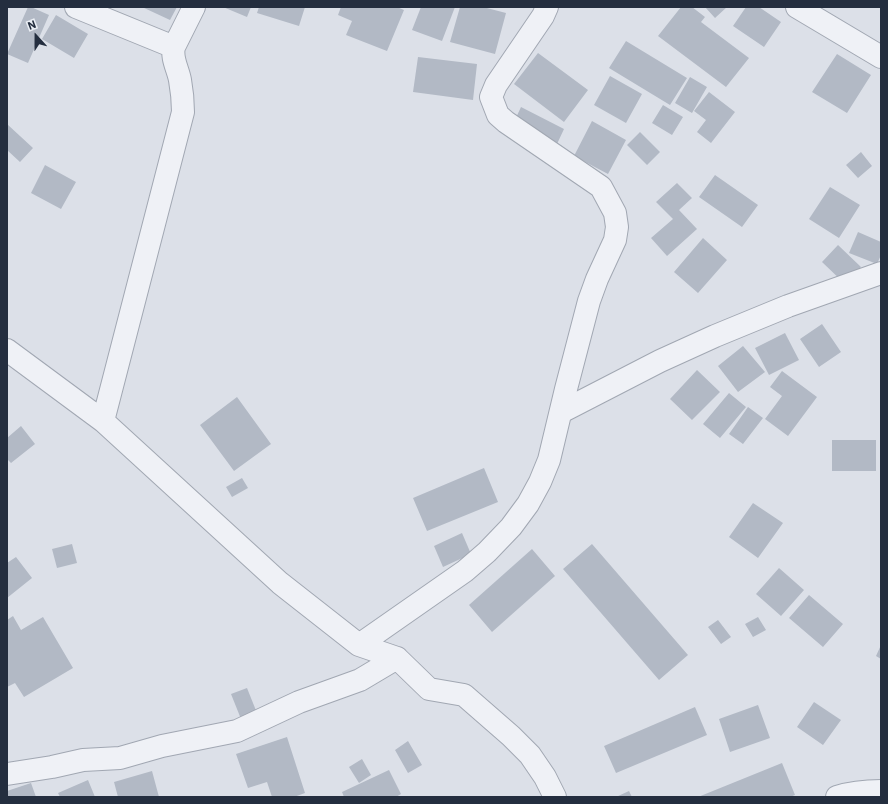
<!DOCTYPE html>
<style>
body{margin:0}
#map{position:relative;width:888px;height:804px;overflow:hidden;background:#dce0e8;font-family:"IBM Plex Sans",sans-serif}
canvas{display:block}
.frame{position:absolute;inset:0;border:8px solid #242e3f;pointer-events:none}
.north{position:absolute;left:16px;top:16px;width:40px;height:40px;-webkit-text-stroke:3px #ebeff5;paint-order:stroke;rotate:339deg;font-size:11px;font-weight:700;line-height:16px;text-align:center;color:#242e3f}
.north::after{content:'';display:block;margin:auto;width:14px;height:18px;background:#242e3f;clip-path:polygon(50% 0,100% 100%,50% 72%,0 100%)}
</style>
<div id="map">
<canvas width="888" height="804"></canvas>
<div class="frame"></div>
<div class="north">N</div>
</div>
<script>
const context = document.querySelector('canvas').getContext('2d');
context.lineJoin = 'round';
function fill(path, color) {
  context.fillStyle = color;
  context.fill(path, 'evenodd');
}
function stroke(path, color, width, dash) {
  context.strokeStyle = color;
  context.lineWidth = width;
  context.lineCap = dash ? 'butt' : 'round';
  context.setLineDash(dash || []);
  context.stroke(path);
}
fill(new Path2D(`
 M 28,7 L 31,7 L 49,15 L 28,63 L 7,54 Z
 M 142,7 L 177,7 L 170,20 Z
 M 223,7 L 251,7 L 247,17 Z
 M 259,7 L 305,7 L 299,26 L 257,13 Z
 M 341,7 L 397,7 L 404,10 L 387,51 L 346,35 L 352,21 L 338,15 Z
 M 421,7 L 455,7 L 442,41 L 412,30 Z
 M 460,7 L 483,7 L 506,13 L 495,54 L 450,42 Z
 M 681,7 L 692,7 L 705,17 L 701,22 L 749,58 L 726,87 L 658,36 Z
 M 705,7 L 727,7 L 715,18 Z
 M 746,7 L 759,7 L 781,22 L 764,47 L 733,26 Z
 M 56,15 L 88,34 L 74,58 L 42,39 Z
 M 626,41 L 687,78 L 670,105 L 609,68 Z
 M 538,53 L 588,90 L 564,122 L 514,84 Z
 M 837,54 L 871,75 L 847,113 L 812,92 Z
 M 418,57 L 477,64 L 473,100 L 413,92 Z
 M 610,76 L 642,94 L 626,123 L 594,105 Z
 M 690,77 L 707,87 L 692,113 L 675,103 Z
 M 709,92 L 735,112 L 711,143 L 697,132 L 706,120 L 694,111 Z
 M 663,105 L 683,117 L 672,135 L 652,123 Z
 M 521,107 L 564,129 L 557,144 L 514,122 Z
 M 592,121 L 626,140 L 608,174 L 574,156 Z
 M 7,124 L 33,148 L 20,162 L 7,150 Z
 M 640,132 L 660,152 L 647,165 L 627,145 Z
 M 861,152 L 872,166 L 858,178 L 846,165 Z
 M 45,165 L 76,182 L 61,209 L 31,193 Z
 M 715,175 L 758,205 L 742,227 L 699,197 Z
 M 677,183 L 692,198 L 679,210 L 697,229 L 667,256 L 651,238 L 673,219 L 656,202 Z
 M 830,187 L 860,205 L 839,238 L 809,219 Z
 M 858,232 L 881,242 L 881,255 L 877,264 L 849,253 Z
 M 703,238 L 727,260 L 698,293 L 674,272 Z
 M 838,245 L 861,267 L 845,284 L 822,262 Z
 M 822,324 L 841,352 L 819,367 L 800,339 Z
 M 785,333 L 799,360 L 769,375 L 755,348 Z
 M 743,346 L 765,372 L 738,392 L 718,366 Z
 M 697,370 L 720,392 L 692,420 L 670,399 Z
 M 782,371 L 817,397 L 788,436 L 765,419 L 782,396 L 770,387 Z
 M 729,393 L 746,407 L 720,438 L 703,424 Z
 M 237,397 L 271,444 L 234,471 L 200,425 Z
 M 748,407 L 763,418 L 743,444 L 729,434 Z
 M 21,426 L 35,444 L 11,463 L 7,459 L 7,438 Z
 M 832,440 L 876,440 L 876,471 L 832,471 Z
 M 484,468 L 498,502 L 427,531 L 413,498 Z
 M 242,478 L 248,488 L 232,497 L 226,487 Z
 M 753,503 L 783,523 L 758,558 L 729,537 Z
 M 462,533 L 471,554 L 443,567 L 434,546 Z
 M 72,544 L 77,563 L 57,568 L 52,549 Z
 M 592,544 L 688,655 L 659,680 L 563,569 Z
 M 532,549 L 555,576 L 492,632 L 469,605 Z
 M 16,557 L 32,578 L 7,598 L 7,563 Z
 M 779,568 L 804,590 L 781,616 L 756,594 Z
 M 809,595 L 843,624 L 823,647 L 789,618 Z
 M 13,616 L 21,630 L 43,617 L 73,668 L 24,697 L 15,683 L 7,687 L 7,620 Z
 M 758,617 L 766,630 L 753,637 L 745,624 Z
 M 718,620 L 731,637 L 721,644 L 708,627 Z
 M 881,645 L 881,659 L 876,656 Z
 M 247,688 L 257,713 L 241,719 L 231,694 Z
 M 814,702 L 841,720 L 823,745 L 797,727 Z
 M 758,705 L 770,738 L 730,752 L 719,719 Z
 M 695,707 L 707,735 L 616,773 L 604,746 Z
 M 287,737 L 305,793 L 294,797 L 272,797 L 267,782 L 248,788 L 236,754 Z
 M 408,741 L 422,765 L 408,773 L 395,750 Z
 M 362,759 L 371,775 L 359,783 L 349,767 Z
 M 782,763 L 795,795 L 790,797 L 698,797 Z
 M 389,770 L 401,794 L 396,797 L 344,797 L 342,792 Z
 M 152,771 L 159,797 L 118,797 L 114,782 Z
 M 88,780 L 95,797 L 60,797 L 58,793 Z
 M 31,783 L 36,797 L 7,797 L 7,791 Z
 M 629,791 L 632,797 L 616,797 Z`), '#b2b9c5');
const minor = new Path2D(`
 M 76,7 L 174,47 C 171,58 178,69 180,80 C 182,91 183,101 183,112 L 103,421
 M 797,7 L 881,57
 M 174,47 L 194,7
 M 7,350 L 103,421 L 280,583 L 359,645 L 397,658 L 429,689 L 464,695 L 511,736 L 530,755 L 545,777 L 555,797
 M 561,412 L 660,361 L 715,336 L 788,306 L 881,273
 M 359,645 L 465,571 L 487,552 L 511,527 L 528,504 L 540,482 L 549,460 L 566,389 L 589,301 L 597,279 L 615,240 L 617,227 L 615,213 L 601,187 L 506,122 L 498,115 L 491,97 L 496,85 L 543,16 L 547,7
 M 7,774 L 52,767 L 83,760 L 120,758 L 162,746 L 237,731 L 299,702 L 360,680 L 397,658
 M 837,797 C 852,792 866,791 881,791`);
stroke(minor, '#a1a7b2', 24);
stroke(minor, '#eff1f6', 22);
</script>
